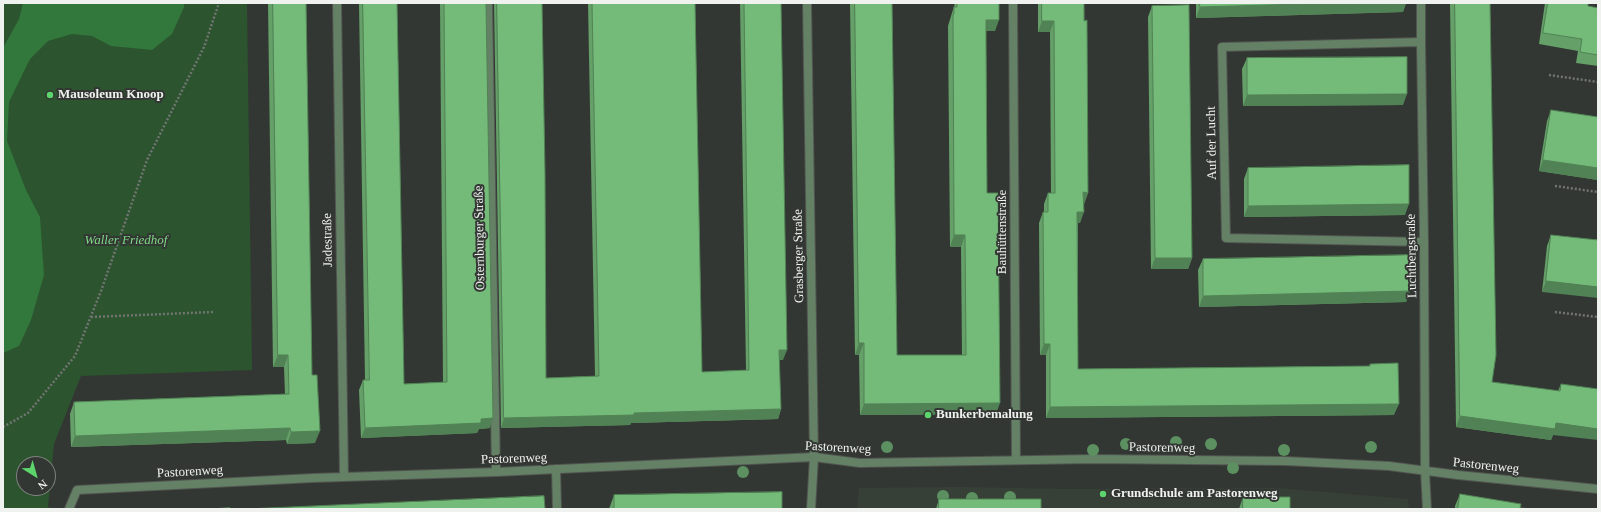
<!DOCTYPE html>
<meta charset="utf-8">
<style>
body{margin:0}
#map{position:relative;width:1601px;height:512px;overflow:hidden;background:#333733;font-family:Georgia,serif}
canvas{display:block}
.frame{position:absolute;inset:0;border:4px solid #eff2ef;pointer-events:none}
.north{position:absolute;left:16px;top:456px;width:40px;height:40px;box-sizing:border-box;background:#333733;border:1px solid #7e827e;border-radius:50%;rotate:143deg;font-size:11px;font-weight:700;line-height:16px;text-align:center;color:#eff2ef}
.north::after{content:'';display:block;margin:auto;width:14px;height:18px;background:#5dd56d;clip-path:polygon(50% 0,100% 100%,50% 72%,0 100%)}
</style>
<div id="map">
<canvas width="1601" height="512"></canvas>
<div class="frame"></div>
<div class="north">N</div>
</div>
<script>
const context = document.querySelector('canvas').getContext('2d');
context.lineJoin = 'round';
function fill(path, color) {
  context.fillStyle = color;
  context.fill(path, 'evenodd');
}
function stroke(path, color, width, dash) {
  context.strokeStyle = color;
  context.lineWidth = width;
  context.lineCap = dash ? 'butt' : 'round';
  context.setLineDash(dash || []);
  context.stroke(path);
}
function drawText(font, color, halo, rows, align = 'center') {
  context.font = font + ' Georgia,serif';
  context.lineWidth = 4;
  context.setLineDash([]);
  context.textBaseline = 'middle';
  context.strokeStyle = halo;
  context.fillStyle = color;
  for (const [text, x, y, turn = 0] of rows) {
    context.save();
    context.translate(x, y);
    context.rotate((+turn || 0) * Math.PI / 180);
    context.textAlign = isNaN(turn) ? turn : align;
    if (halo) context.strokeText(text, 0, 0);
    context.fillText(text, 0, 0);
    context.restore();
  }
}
fill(new Path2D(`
 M 959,487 L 1066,489 L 1276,488 L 1408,499 L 1409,509 L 857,509 L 859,488 Z`), '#374037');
fill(new Path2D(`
 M 3,3 L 247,3 L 252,370 L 81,376 L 54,444 L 48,507 L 54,509 L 3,509 ZM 24,464 L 48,464 L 48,488 L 24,488 Z`), '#2b542f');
fill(new Path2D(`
 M 23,3 L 184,3 L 184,7 L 172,34 L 152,50 L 111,46 L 92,36 L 72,34 L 48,41 L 30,59 L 9,102 L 7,141 L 26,190 L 40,217 L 44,275 L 31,320 L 19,346 L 3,353 L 3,48 L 19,19 Z`), '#32773b');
const lane = new Path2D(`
 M 1421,42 L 1421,3`);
const street = new Path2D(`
 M 337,3 L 344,477
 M 488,3 L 496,472
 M 807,3 L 814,457 L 811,509
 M 1013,3 L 1016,460
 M 1424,242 L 1226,238 L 1222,47 L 1421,42 L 1424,242 L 1425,471 L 1427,509
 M 556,469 L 557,509
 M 69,509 L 77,490 L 313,478 L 496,472 L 814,457 L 860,463 L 1093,459 L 1285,461 L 1389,466 L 1458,475 L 1598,489`);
stroke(lane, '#515551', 10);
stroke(street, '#515551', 10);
stroke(new Path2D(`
 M 1549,75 L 1598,82
 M 1555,186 L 1598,192
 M 1555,312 L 1598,317
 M 91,317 L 214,312
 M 3,427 L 28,413 L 75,356 L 101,291 L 147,160 L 204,47 L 219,3`), '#727572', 2.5, [2, 2]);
stroke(lane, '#648065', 8);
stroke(street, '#648065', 8);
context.fillStyle = '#5c9060';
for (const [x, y] of [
 [1176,442],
 [1126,444],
 [1211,444],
 [887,447],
 [1371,447],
 [1093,450],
 [1284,450],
 [1233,468],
 [743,472],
 [943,496],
 [1010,497],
 [972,498]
]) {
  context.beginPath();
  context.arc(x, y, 6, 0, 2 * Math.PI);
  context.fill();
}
fill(new Path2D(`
 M 268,3 L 306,3 L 312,375 L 315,443 L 287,444 L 286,440 L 71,447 L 70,414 L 74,402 L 285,394 L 284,367 L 273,367 Z
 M 359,3 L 397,3 L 404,384 L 443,382 L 440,3 L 486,3 L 490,428 L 479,429 L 477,433 L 361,438 L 359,390 L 363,380 L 365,380 Z
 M 494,3 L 542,3 L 546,378 L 595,376 L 588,3 L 695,3 L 702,372 L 746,370 L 740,3 L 781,3 L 783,360 L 779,360 L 781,409 L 778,419 L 631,423 L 630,425 L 501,428 Z
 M 850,3 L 892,3 L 897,355 L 962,355 L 961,247 L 950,247 L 948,26 L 955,3 L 999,3 L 995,31 L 986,31 L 987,193 L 996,414 L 860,415 L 859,355 L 855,355 Z
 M 1038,3 L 1084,3 L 1088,193 L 1084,204 L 1080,223 L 1078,223 L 1078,369 L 1369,366 L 1370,364 L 1394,415 L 1046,418 L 1046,355 L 1040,355 L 1039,223 L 1043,212 L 1044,212 L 1044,204 L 1048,193 L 1051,193 L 1050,32 L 1038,32 Z
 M 1196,3 L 1406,3 L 1403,12 L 1196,18 Z
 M 1450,3 L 1490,3 L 1492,382 L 1558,391 L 1561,384 L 1553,435 L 1551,440 L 1456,427 Z
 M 1545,3 L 1588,3 L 1588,6 L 1598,8 L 1598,66 L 1576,63 L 1578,51 L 1539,44 Z
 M 1152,6 L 1192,258 L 1188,269 L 1151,269 L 1148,17 Z
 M 1247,58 L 1403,105 L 1243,106 L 1242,69 Z
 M 1551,110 L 1598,117 L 1598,180 L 1539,171 L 1547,121 Z
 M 1248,168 L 1405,215 L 1244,217 L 1244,179 Z
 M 1551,235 L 1598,240 L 1542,292 L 1547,246 Z
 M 1203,259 L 1410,291 L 1406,302 L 1199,307 L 1198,270 Z
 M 1460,494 L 1520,508 L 1532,509 L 1455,509 L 1455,506 Z
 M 614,495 L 782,509 L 609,509 Z
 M 1243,497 L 1290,509 L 1239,509 Z
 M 939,499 L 1041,509 L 936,509 Z`), '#64a068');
fill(new Path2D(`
 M 1336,3 L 1406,3 L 1403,12 L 1196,18 L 1200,7 Z
 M 986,20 L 999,20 L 995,31 L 981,31 Z
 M 1042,21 L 1054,21 L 1050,32 L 1038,32 Z
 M 1407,94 L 1403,105 L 1243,106 L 1247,95 Z
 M 1543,160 L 1598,168 L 1598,180 L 1539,171 Z
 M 1083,192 L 1088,193 L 1084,204 L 1079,204 Z
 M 1409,204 L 1405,215 L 1244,217 L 1248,206 Z
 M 1077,212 L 1084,212 L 1080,223 L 1073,223 Z
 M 954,235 L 965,235 L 961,247 L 950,247 Z
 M 1155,258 L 1192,258 L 1188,269 L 1151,269 Z
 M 1546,281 L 1598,287 L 1598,298 L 1542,292 Z
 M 1410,291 L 1406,302 L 1199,307 L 1203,296 Z
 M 859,343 L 864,343 L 859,355 L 855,355 Z
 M 1044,344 L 1050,344 L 1046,355 L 1040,355 Z
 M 779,350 L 787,350 L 783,360 L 775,360 Z
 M 278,355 L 288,355 L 284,367 L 273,367 Z
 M 1000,403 L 996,414 L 860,415 L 864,404 Z
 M 1399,404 L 1394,415 L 1046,418 L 1050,407 Z
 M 781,409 L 778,419 L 631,423 L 630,425 L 501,428 L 504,418 L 634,413 Z
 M 1460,416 L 1556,423 L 1598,429 L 1598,440 L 1553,435 L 1551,440 L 1456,427 Z
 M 493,418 L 490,428 L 479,429 L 477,433 L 361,438 L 365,428 L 481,419 Z
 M 290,428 L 286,440 L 71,447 L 75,436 Z
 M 320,431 L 315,443 L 287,444 L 291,432 Z`), '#518255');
const building = new Path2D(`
 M 273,3 L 306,3 L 312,375 L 317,375 L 320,431 L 291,432 L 290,428 L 75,436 L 74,402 L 289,394 L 288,355 L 278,355 Z
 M 363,3 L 397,3 L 404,384 L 447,382 L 444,3 L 486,3 L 493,418 L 481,419 L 481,423 L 365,428 L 363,380 L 369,380 Z
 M 497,3 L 542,3 L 545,172 L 546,378 L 599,376 L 592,3 L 695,3 L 702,372 L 749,370 L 744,3 L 781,3 L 787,350 L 779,350 L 781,409 L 634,413 L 634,415 L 504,418 Z
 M 855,3 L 892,3 L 897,355 L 966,355 L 965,235 L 954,235 L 953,14 L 954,14 L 954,7 L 957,7 L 957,3 L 999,3 L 999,20 L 986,20 L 986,41 L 987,193 L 998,193 L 1000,403 L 864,404 L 864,343 L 859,343 Z
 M 1042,3 L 1084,3 L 1084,21 L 1087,20 L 1088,193 L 1083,192 L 1084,212 L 1077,212 L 1078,369 L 1370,366 L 1370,364 L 1398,363 L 1399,404 L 1050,407 L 1050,344 L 1044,344 L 1043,212 L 1048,212 L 1048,193 L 1055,193 L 1054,21 L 1042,21 Z
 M 1200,3 L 1336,3 L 1200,7 Z
 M 1455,3 L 1490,3 L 1496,355 L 1492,382 L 1560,391 L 1561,384 L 1598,389 L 1598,429 L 1556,423 L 1555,429 L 1460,416 Z
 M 1548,3 L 1588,3 L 1588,6 L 1598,8 L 1598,55 L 1580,52 L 1582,39 L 1543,33 Z
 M 1189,5 L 1192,258 L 1155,258 L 1152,6 Z
 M 1407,57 L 1407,94 L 1247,95 L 1247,58 Z
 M 1551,110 L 1598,117 L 1598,168 L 1543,160 Z
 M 1409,165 L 1409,204 L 1248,206 L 1248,168 Z
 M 1551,235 L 1598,240 L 1598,287 L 1546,281 Z
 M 1409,255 L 1410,291 L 1203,296 L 1203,259 Z
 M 782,492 L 782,509 L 614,509 L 614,495 Z
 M 1460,494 L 1521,504 L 1520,508 L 1532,509 L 1458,509 Z
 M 544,496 L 545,509 L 246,509 Z
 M 1243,497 L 1290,497 L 1290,509 L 1243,509 Z
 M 939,499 L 1041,499 L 1041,509 L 939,509 Z
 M 230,508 L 230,509 L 212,509 Z`);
fill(building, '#74ba79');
stroke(building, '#518255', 1);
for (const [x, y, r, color] of [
 [50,95,4,"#5dd56d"],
 [928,415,4,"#5dd56d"],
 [1103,494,4,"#5dd56d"]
]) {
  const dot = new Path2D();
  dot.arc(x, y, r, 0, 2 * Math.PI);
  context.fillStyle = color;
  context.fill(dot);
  stroke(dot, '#333733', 1.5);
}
drawText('bold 13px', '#eff2ef', '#333733', [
 ["Mausoleum Knoop",58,95],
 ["Bunkerbemalung",936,415],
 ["Grundschule am Pastorenweg",1111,494]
], 'left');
drawText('13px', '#eff2ef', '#333733', [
 ["Auf der Lucht",1212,143,-91],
 ["Bauhüttenstraße",1003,232,-90],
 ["Osternburger Straße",480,238,-91],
 ["Jadestraße",328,240,-91],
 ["Grasberger Straße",799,256,-91],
 ["Luchtbergstraße",1412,256,-91],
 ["Pastorenweg",838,448,3],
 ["Pastorenweg",1162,448,1],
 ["Pastorenweg",514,459,-2],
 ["Pastorenweg",1486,466,6],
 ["Pastorenweg",190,472,-3]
]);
drawText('italic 13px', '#7dd985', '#333733', [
 ["Waller Friedhof",126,241]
]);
</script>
